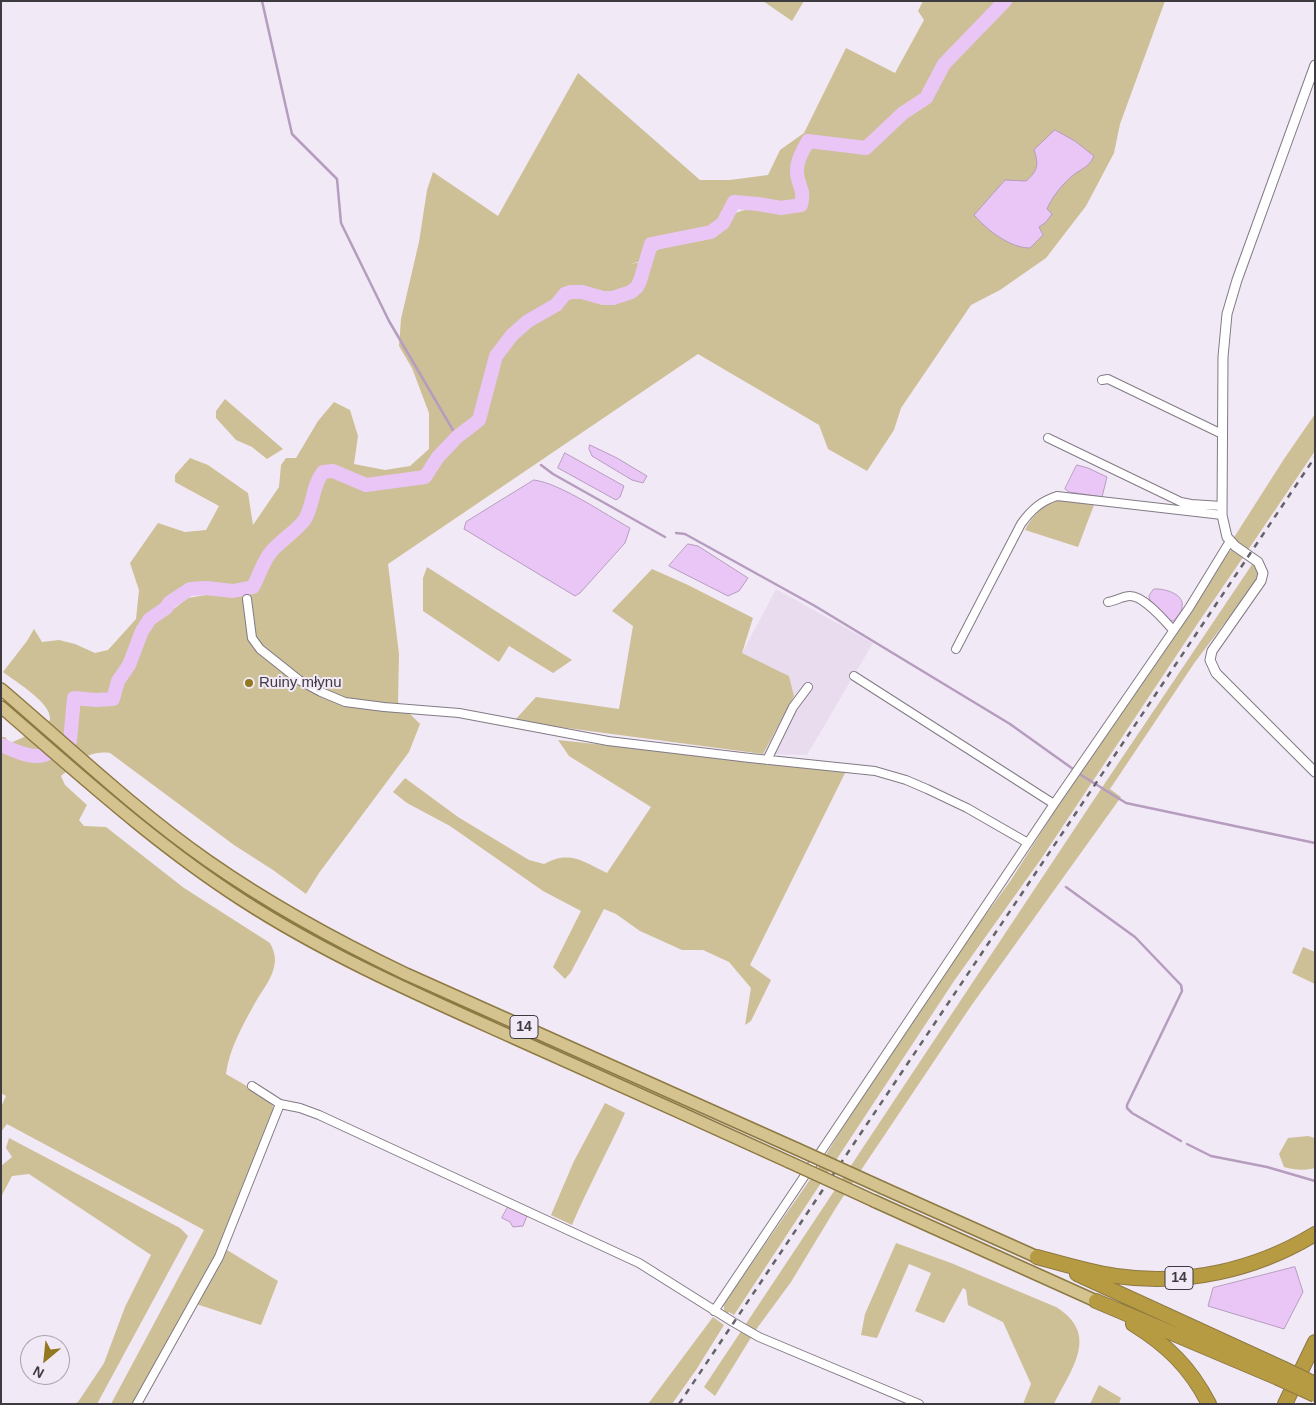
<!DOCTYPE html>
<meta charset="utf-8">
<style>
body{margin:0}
#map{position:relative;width:1316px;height:1405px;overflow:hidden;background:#f2e9f6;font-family:Arial,sans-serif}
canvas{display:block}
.frame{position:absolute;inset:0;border:2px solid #3e3b40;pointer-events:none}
.north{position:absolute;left:20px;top:1335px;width:50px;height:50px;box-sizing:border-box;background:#f2e9f6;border:1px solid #aaa3ad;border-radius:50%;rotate:208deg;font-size:14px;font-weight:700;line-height:20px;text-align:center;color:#3e3b40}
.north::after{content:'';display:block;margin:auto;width:18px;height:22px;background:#92781e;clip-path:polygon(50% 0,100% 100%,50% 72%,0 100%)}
</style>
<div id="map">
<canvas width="1316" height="1405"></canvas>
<div class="frame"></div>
<div class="north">N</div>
</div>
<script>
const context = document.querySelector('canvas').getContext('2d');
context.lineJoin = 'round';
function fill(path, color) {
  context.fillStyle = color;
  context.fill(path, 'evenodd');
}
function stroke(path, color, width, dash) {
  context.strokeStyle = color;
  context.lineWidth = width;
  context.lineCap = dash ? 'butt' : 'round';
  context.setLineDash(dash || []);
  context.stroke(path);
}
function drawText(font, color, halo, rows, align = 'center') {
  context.font = font + ' Arial,sans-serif';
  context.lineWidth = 4;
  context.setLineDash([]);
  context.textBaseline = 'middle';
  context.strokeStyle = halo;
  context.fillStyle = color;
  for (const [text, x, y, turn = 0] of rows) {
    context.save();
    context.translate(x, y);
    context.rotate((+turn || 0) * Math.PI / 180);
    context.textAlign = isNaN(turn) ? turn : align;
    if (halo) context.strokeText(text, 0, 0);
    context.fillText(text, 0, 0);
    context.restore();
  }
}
fill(new Path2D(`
 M 776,589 L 873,643 L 807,755 L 763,754 L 794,696 L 789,676 L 742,653 Z`), '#e9dcef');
fill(new Path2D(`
 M 763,1 L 804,1 L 792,21 Z
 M 923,1 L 1165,1 L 1120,124 L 1114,153 L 1086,206 L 1046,258 L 1000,290 L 971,305 L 901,408 L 894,430 L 867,471 L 828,449 L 819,425 L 698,354 L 388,564 L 399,654 L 398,702 L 420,724 L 409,752 L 319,873 L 306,894 L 273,870 L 234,845 L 110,753 C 87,750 78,763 61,776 L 65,785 L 87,805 L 79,820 L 84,826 L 106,827 L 184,888 L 270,943 C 273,949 275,954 275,961 C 274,977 262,990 255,1003 C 243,1025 229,1049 226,1074 L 264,1096 L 273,1106 L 273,1114 L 219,1248 L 133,1404 L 111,1404 L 204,1230 L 7,1124 L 1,1132 L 1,1107 L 6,1096 L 1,1093 L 1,737 L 5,737 L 10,743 L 22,738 L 50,720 C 52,703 16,682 3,672 L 27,641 L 34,629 L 42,642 L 59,640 L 75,644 L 95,653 L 108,650 L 136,619 L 139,590 L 130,563 L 158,523 L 185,532 L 206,530 L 219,506 L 175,482 L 175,475 L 190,458 L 208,465 L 248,493 L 253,525 L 279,487 L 281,465 L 286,458 L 296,458 L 318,421 L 334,402 L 350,410 L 358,436 L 354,464 L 385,470 L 410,466 L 429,449 L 429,413 L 412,368 L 399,346 L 401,319 L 419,242 L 427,190 L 433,172 L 498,216 L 578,73 L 700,180 L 730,180 L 768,175 L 780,150 L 804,133 L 846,48 L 895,73 L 924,20 L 918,11 ZM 808,143 L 811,149 C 806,157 801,171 802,180 C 803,194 812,198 802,211 C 782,218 759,204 738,212 C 726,216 725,232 711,238 C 695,245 666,239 653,254 C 641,268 649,289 627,298 C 607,307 587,292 567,297 L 562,304 L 553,312 L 526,327 L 508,346 L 499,359 L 486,414 L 473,428 L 453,444 L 429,477 L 421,482 L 367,488 L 331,476 L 322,480 L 309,520 L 274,556 L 259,588 L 251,592 L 233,596 L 206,595 L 188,598 L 154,624 L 145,633 L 141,648 L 136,648 L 142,631 L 150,619 L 166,608 L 170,602 L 190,589 L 206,588 L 233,591 L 253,587 L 269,554 L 283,538 L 279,536 C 295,525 306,514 311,496 C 314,485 314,479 321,470 L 331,470 L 374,482 L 422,474 L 436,454 L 455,435 L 477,418 L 494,354 L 509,333 L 526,319 L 554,303 L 562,292 L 569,290 L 579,290 L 601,296 L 611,296 L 625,293 L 635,286 L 643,262 L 630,264 L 646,260 L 651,244 L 711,232 L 723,223 L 734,202 L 758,204 L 781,208 L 801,205 L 803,194 L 797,173 Z
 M 225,399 L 283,449 L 267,459 L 252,447 L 236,440 L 216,418 L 216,411 Z
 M 1315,414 L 1315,451 L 1248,550 L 1233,539 L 1284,459 Z
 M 1059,500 L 1094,505 L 1078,547 L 1025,530 C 1032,516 1043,504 1059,500 Z
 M 1235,549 L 1244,556 L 1198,623 L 1041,859 L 954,981 L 734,1315 L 729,1312 L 727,1314 L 724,1311 L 724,1303 L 816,1171 L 888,1054 L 952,961 L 1011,880 L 1080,771 L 1145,679 L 1226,555 L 1231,550 Z
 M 1253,563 L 1259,568 L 1258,579 L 1195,662 L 1110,789 L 1121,797 L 971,1006 L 837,1206 L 791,1282 L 755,1331 L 715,1396 L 704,1387 L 1097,795 Z
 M 427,567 L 572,660 L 553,673 L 509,646 L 499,662 L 423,611 L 423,578 Z
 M 652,569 L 688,585 L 753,618 L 742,653 L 789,676 L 794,696 L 763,754 L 514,721 L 536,697 L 619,709 L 633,626 L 612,611 Z
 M 558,740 L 846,771 L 750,965 L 771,980 L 751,1021 L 745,1025 L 751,988 L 729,962 L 703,950 L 682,950 L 640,931 L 616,914 L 604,909 L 571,972 L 565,979 L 553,967 L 581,911 L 543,891 L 450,826 L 407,803 L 393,792 L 405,778 L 458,817 L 529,860 L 544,864 C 570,850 582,861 607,873 L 651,807 L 569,756 Z
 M 1303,947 L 1315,952 L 1315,984 L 1292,973 Z
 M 605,1103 L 625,1113 C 608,1151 588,1187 572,1225 L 551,1215 L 574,1161 Z
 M 1308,1136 L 1315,1138 L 1315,1168 C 1304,1171 1295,1170 1284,1167 L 1279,1154 L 1288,1138 Z
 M 9,1138 L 180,1228 L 188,1236 L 97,1404 L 74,1404 L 78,1402 L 104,1363 L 125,1307 L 151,1255 L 29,1174 L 12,1176 L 1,1197 L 1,1166 L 12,1157 L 6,1148 Z
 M 896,1243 L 951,1263 L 1056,1307 C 1100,1334 1072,1368 1054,1404 L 1023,1404 L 1031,1384 L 1003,1322 L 968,1305 L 966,1290 L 963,1288 L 944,1323 L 915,1311 L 931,1273 L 909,1264 L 877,1338 L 861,1335 L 865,1314 Z
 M 227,1250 L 278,1281 L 261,1325 L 196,1304 Z
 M 713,1317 L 724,1325 L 696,1370 L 672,1404 L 648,1404 Z
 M 1099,1385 L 1121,1398 L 1119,1404 L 1090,1404 Z`), '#cdbf96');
const water = new Path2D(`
 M 1055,130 L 1075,141 L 1094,156 C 1088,169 1081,168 1071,177 C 1061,186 1052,197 1047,209 L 1052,214 L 1046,222 L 1039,227 L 1043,235 L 1030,248 C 1010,248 987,230 974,215 L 1005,180 L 1026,181 C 1038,171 1039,164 1034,150 Z
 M 590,445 L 617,458 L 647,476 L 643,483 L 632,480 L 592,456 L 589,449 Z
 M 565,453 L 624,486 L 620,497 L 616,500 L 558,468 Z
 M 1077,465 L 1088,468 L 1107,477 L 1102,497 L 1069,492 L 1065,489 Z
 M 534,480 C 560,483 606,515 630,528 L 625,543 L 580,593 L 575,596 L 464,529 L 466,522 Z
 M 688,544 L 698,546 L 748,578 L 739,591 L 728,596 L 669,566 Z
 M 1154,589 C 1164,588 1185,594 1182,607 C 1182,612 1177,616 1174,621 L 1168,620 L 1150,600 L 1149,596 Z
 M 508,1207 L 527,1216 L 523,1226 L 513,1227 L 510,1222 L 502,1218 Z
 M 1295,1267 L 1303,1292 L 1284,1329 L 1208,1306 L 1213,1288 Z`);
fill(water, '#e9c6f6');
stroke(water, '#b69cbf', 1);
stroke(new Path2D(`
 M 262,1 L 292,134 L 337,179 L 341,223 L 389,321 L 457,437
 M 541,465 L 553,474 L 665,537
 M 676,533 L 685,534 L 815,606 L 1010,724 L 1073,769
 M 1081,775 L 1126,803 L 1315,843
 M 1066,887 L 1135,937 L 1181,985 L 1182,991 L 1127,1105 L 1127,1108 L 1132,1113 L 1181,1141
 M 1187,1144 L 1211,1156 L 1267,1167 L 1315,1181`), '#b69cbf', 2.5);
stroke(new Path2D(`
 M 1,745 C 35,759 38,762 70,741 L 74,698 L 96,700 L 113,699 L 118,681 L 129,665 L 142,631 L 150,619 L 166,608 L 170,602 L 190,589 L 206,588 L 233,591 L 253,587 C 259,576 263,561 271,552 C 280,541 299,529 305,519 C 314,504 312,486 323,472 L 333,471 L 366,485 L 425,477 L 438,457 L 457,437 L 479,420 L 496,356 L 512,335 L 528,321 L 556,305 L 565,294 L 571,292 L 582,292 L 603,298 L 613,298 L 631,292 L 637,287 L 640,281 L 651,244 L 711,232 L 723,223 L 734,202 L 758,204 L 781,208 L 801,205 C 805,188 798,187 797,173 C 796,161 803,151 808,141 L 866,148 L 903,113 L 926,98 L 944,64 L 1005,1`), '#e9c6f6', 14);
const minor = new Path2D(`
 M 1102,380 L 1108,379 L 1222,434
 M 1048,438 L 1181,502 L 1191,504 L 1222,506
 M 247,599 L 252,638 L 260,649 L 299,680 L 321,692 L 345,702 L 384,707 L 459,713 L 608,741 L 750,758 L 875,771 L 906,780 L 927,789 L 967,808 L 1028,843
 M 1108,602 C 1115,601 1123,596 1130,596 C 1144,596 1164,620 1173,630
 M 956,649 L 1021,524 C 1031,510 1041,501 1057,496 L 1222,515
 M 854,676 L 1054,804
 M 767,760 L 793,707 L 808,687
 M 280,1104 L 300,1108 L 319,1115 L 639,1263 L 733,1322 L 759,1337 L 919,1404
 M 714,1311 L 1054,804 L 1189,608 L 1230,541
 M 137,1404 L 219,1257 L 280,1104 L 252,1086`);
const tertiary = new Path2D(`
 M 1315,65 L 1237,280 L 1227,314 L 1223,357 L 1222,515 L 1227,537 L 1235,546 L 1258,562 L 1263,573 L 1261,581 L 1212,651 L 1210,660 L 1216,673 L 1315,772`);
const primary = new Path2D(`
 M 1,689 C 69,747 135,810 208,861 C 271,905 337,941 406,974 L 797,1149
 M 1,707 C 79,774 155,844 242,900 C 327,955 419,995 512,1037 C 604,1078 697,1120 789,1162
 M 883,1188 L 1037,1257
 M 874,1201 L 1096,1301`);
const motorway = new Path2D(`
 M 1037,1257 C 1063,1264 1089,1272 1116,1276 C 1185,1286 1256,1270 1315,1234
 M 1077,1274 L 1282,1368
 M 1096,1301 L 1278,1378
 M 1133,1324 C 1167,1345 1190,1367 1209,1404
 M 1285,1404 L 1315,1342`);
stroke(minor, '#827a85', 10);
stroke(tertiary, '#827a85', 11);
stroke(primary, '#8d7942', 14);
stroke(motorway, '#8d7942', 16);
stroke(minor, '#fff', 8);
stroke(tertiary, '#fff', 9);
stroke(primary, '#d4c38e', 11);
stroke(motorway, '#b79b43', 14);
stroke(new Path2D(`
 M 679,1404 L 1315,457`), '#666269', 2.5, [6, 6]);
const primaryBridge = new Path2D(`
 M 797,1149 L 883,1188
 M 789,1162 L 874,1201`);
const motorwayBridge = new Path2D(`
 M 1282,1368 L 1315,1384
 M 1278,1378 L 1315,1395`);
stroke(primaryBridge, '#8d7942', 14, []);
stroke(motorwayBridge, '#8d7942', 16, []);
stroke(primaryBridge, '#d4c38e', 11);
stroke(motorwayBridge, '#b79b43', 14);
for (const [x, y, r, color] of [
 [249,683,5,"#92781e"]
]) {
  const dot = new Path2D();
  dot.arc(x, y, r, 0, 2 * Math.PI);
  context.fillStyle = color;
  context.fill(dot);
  stroke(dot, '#f2e9f6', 2);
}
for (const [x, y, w] of [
 [524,1027,28],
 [1179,1278,28]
]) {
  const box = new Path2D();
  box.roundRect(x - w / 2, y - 11.5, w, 23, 4);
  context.fillStyle = '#f2e9f6';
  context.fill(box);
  stroke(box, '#3e3b40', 1);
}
drawText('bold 14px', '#3e3b40', null, [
 ["14",524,1027],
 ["14",1179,1278]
]);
drawText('15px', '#3e3b40', '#f2e9f6', [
 ["Ruiny młynu",259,683]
], 'left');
</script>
